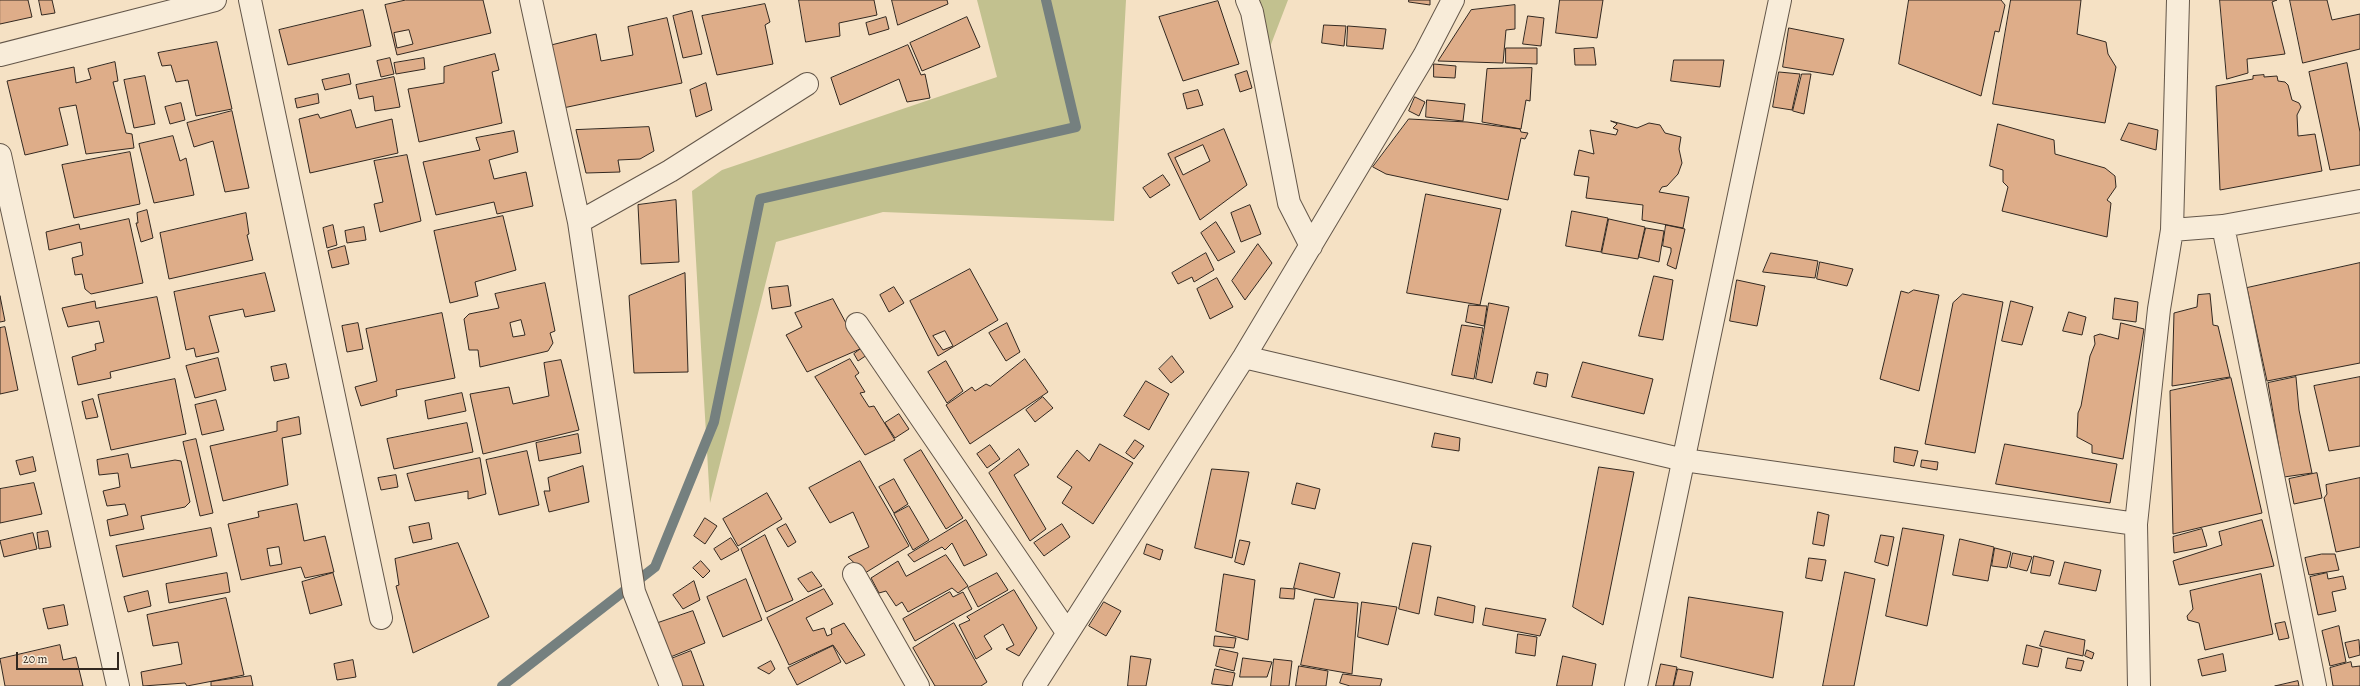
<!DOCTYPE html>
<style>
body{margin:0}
#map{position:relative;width:2360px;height:686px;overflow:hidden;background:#f5e1c4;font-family:Alegreya,serif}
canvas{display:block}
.scale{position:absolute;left:16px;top:652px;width:103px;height:18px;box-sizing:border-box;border:2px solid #322820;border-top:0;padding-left:5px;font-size:12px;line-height:14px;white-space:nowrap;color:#322820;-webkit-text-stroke:3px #f8ecd9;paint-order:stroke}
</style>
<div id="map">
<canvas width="2360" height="686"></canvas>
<div class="scale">20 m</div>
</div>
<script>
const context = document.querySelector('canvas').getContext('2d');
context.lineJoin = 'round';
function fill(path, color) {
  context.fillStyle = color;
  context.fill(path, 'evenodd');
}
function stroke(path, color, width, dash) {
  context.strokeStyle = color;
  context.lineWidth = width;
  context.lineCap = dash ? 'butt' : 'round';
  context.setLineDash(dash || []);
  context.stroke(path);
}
fill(new Path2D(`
 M 977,0 L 1126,0 L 1114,221 L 883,212 L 776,242 L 710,503 L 692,191 L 722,170 L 997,77 Z
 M 1254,0 L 1288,0 L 1265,60 Z`), '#c2c18f');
stroke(new Path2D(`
 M 502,686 L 655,567 L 714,422 L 760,199 L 1076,127 L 1046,0`), '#75807f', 10);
const building = new Path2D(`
 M 0,0 L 28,0 L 32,17 L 0,24 Z
 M 39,0 L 52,0 L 55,13 L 42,15 Z
 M 406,0 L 483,0 L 491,33 L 397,55 L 385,5 ZM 409,30 L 413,44 L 397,48 L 394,33 Z
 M 799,0 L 874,0 L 877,15 L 839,23 L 840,36 L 806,42 Z
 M 892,0 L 947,0 L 948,4 L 898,25 Z
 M 1409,0 L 1430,0 L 1430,5 L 1409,2 Z
 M 1560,0 L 1603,0 L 1597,38 L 1556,33 Z
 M 1909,0 L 2001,0 L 2005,5 L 1999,32 L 1995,31 L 1981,96 L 1899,64 Z
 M 2011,0 L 2081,0 L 2077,34 L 2106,42 L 2108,54 L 2116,67 L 2105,123 L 1993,104 Z
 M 2220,0 L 2277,0 L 2272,2 L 2285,54 L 2247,59 L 2248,73 L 2227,79 Z
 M 2290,0 L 2327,0 L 2332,20 L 2360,14 L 2360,49 L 2303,63 Z
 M 1218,1 L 1239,64 L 1183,81 L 1159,17 Z
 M 765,4 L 770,22 L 765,25 L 773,64 L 717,75 L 702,16 Z
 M 1515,5 L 1515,29 L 1506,30 L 1503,63 L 1438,61 L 1471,10 Z
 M 363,10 L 371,46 L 288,65 L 279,30 Z
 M 692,11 L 702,54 L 683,58 L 673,16 Z
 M 1528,16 L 1544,18 L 1541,46 L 1523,44 Z
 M 886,17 L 889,29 L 869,35 L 866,23 Z
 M 967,17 L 980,47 L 922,71 L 910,43 Z
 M 667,18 L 682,83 L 563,108 L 547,46 L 596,34 L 601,61 L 633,55 L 628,27 Z
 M 1324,25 L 1346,26 L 1344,46 L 1322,43 Z
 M 1348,26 L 1386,29 L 1383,49 L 1347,46 Z
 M 1789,28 L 1844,39 L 1833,75 L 1783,67 Z
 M 217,42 L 232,109 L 196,116 L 188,80 L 176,82 L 171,65 L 162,66 L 158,53 Z
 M 908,45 L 921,75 L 925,74 L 930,98 L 907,102 L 899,79 L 840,105 L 831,78 Z
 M 1506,48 L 1537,48 L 1537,64 L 1506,63 Z
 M 1594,48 L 1596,65 L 1575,65 L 1574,49 Z
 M 495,54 L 499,70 L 492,72 L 502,123 L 419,142 L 408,89 L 444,83 L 444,67 Z
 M 390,58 L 394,74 L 381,77 L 377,61 Z
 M 424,58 L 425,69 L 396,74 L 394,63 Z
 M 1674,60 L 1724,60 L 1720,87 L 1671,81 Z
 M 115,62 L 118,81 L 113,82 L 126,133 L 132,134 L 134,148 L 86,154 L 76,105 L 59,108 L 68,145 L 25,155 L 7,81 L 74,67 L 76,83 L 91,79 L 88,69 Z
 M 2347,63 L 2360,132 L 2360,165 L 2330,170 L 2309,72 Z
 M 1434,64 L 1456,66 L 1455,78 L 1434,77 Z
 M 1532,68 L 1530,101 L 1526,100 L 1521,129 L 1482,122 L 1487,69 Z
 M 1247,71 L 1252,88 L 1240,92 L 1235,75 Z
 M 1779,72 L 1800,74 L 1792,110 L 1773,107 Z
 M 349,74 L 351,84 L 325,90 L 322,80 Z
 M 1802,74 L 1811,74 L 1804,114 L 1793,111 Z
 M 2264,75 L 2264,77 L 2277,76 L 2278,81 L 2285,82 L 2288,85 L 2292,100 L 2299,103 L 2301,107 L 2297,115 L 2298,136 L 2315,134 L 2322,171 L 2220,190 L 2216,86 L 2253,79 L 2253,76 Z
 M 145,76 L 155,124 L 134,128 L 124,80 Z
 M 394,77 L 400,107 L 375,111 L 373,96 L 359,99 L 356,85 Z
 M 706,83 L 712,110 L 696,117 L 690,90 Z
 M 1198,90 L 1203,105 L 1187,109 L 1183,94 Z
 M 318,94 L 319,103 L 297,108 L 295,99 Z
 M 1415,97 L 1425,102 L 1419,116 L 1409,111 Z
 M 1427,100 L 1465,104 L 1463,121 L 1426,117 Z
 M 181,103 L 185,120 L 170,124 L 165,107 Z
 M 351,110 L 356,128 L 392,119 L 398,153 L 310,173 L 299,119 L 318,114 L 320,118 Z
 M 232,111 L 249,188 L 225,192 L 213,141 L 194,147 L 187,123 Z
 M 1409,119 L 1467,122 L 1520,129 L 1521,132 L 1528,133 L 1525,139 L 1521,138 L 1508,200 L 1386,174 L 1373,167 Z
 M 1611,121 L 1637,128 L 1649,123 L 1660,125 L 1665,133 L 1681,137 L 1679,149 L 1682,163 L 1678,174 L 1667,186 L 1662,187 L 1659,192 L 1689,197 L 1683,228 L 1642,220 L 1643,205 L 1586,198 L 1589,177 L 1574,175 L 1579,150 L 1594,154 L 1590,130 L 1616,135 L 1618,130 L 1613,128 L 1617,124 Z
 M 2129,123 L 2158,130 L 2156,150 L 2121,140 Z
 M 1998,124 L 2054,140 L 2055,154 L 2105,168 L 2115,176 L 2116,187 L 2107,200 L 2111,203 L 2107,237 L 2002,211 L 2008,187 L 2003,182 L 2003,170 L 1990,166 Z
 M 649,127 L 654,151 L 640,159 L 618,160 L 620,172 L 586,173 L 576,130 Z
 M 1224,129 L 1247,185 L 1200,220 L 1168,154 ZM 1203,145 L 1210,161 L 1183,175 L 1175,158 Z
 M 514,131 L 518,152 L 489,160 L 494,179 L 526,172 L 533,206 L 497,214 L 494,202 L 436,215 L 423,162 L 480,150 L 476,138 Z
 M 173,136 L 180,161 L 186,158 L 194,195 L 154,203 L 139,144 Z
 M 130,152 L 140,204 L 74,218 L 62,165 Z
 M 407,155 L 421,221 L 380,232 L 374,204 L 383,202 L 374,161 Z
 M 1163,175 L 1170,185 L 1150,198 L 1143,188 Z
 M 1426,194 L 1501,209 L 1480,305 L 1407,293 Z
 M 676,200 L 679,262 L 641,264 L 638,205 Z
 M 1250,205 L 1261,234 L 1241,242 L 1231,213 Z
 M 147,210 L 153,238 L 141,242 L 136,223 L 138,223 L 137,213 Z
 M 1572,211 L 1608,218 L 1601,252 L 1566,246 Z
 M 246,213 L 249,234 L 247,235 L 253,260 L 169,279 L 160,233 Z
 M 503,216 L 516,270 L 475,282 L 478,296 L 450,303 L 434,231 Z
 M 129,219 L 143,283 L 91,294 L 85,289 L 82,274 L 75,275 L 72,258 L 83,255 L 81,242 L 49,250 L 46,232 L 79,224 L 80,229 Z
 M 1609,219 L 1645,227 L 1638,259 L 1602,253 Z
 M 1216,222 L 1235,252 L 1218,261 L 1201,233 Z
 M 333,225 L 337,245 L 327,248 L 323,228 Z
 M 1666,225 L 1685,229 L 1676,269 L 1667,265 L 1671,252 L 1671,248 L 1663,246 Z
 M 364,227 L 366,240 L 347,243 L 345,231 Z
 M 1646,228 L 1664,231 L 1659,262 L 1639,257 Z
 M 1258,244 L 1272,263 L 1245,300 L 1232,281 Z
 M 345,246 L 349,264 L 332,268 L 328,251 Z
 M 1206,253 L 1214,270 L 1194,282 L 1192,277 L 1178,284 L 1172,273 Z
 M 1771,253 L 1818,261 L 1815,278 L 1763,272 Z
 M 1820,262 L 1853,269 L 1847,286 L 1817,279 Z
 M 2360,263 L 2360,363 L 2267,381 L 2247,288 Z
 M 970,269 L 998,320 L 938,356 L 910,301 ZM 945,331 L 953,346 L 943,350 L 933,336 Z
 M 265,273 L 275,311 L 245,317 L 243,309 L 209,316 L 219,352 L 196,357 L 194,348 L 186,350 L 174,292 Z
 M 685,273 L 688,372 L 634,373 L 629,296 Z
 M 1654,276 L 1673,280 L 1663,340 L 1639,336 Z
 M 1217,278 L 1233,307 L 1210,319 L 1197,289 Z
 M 1737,280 L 1765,286 L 1757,326 L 1730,321 Z
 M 545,283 L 555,331 L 550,333 L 553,343 L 548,351 L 480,367 L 478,350 L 469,350 L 464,319 L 469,314 L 499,308 L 495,294 ZM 521,320 L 525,335 L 513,337 L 510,323 Z
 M 788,286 L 791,306 L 772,309 L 769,288 Z
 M 894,287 L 904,303 L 889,312 L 880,295 Z
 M 1914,290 L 1939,295 L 1919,391 L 1880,379 L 1901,291 L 1908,293 Z
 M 1963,294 L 2003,302 L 1975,453 L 1925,444 L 1953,303 Z
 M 2210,294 L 2213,325 L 2218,326 L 2230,377 L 2172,386 L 2174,313 L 2197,307 L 2198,295 Z
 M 0,296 L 5,321 L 0,322 Z
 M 157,297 L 170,358 L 110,372 L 111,378 L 78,385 L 72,357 L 96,350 L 95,344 L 104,342 L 99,321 L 68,327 L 62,308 L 95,301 L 96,308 Z
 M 2115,298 L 2138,302 L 2136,322 L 2113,319 Z
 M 833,299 L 860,349 L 807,372 L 786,335 L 802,327 L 795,313 Z
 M 2011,301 L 2033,307 L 2022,345 L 2002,341 Z
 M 1489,303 L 1509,307 L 1492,383 L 1476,379 Z
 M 1469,305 L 1487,306 L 1484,326 L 1466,322 Z
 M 2069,312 L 2086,317 L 2082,335 L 2063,331 Z
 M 442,313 L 455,378 L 396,390 L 397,396 L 361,406 L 355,387 L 377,381 L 366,329 Z
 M 358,323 L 363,349 L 347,352 L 342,326 Z
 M 1007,323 L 1020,352 L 1006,361 L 989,333 Z
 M 2121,323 L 2144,329 L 2123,459 L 2092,453 L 2092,445 L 2077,437 L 2078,413 L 2081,406 L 2090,356 L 2095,344 L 2094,336 L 2100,334 L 2118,339 Z
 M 1462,325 L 1483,328 L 1474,379 L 1452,375 Z
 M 5,327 L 18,390 L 0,394 L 0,328 Z
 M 862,348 L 867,355 L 858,361 L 854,354 Z
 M 1172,356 L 1184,372 L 1171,383 L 1159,369 Z
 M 218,358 L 226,390 L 195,398 L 186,366 Z
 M 850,359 L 859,373 L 855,376 L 865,392 L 860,393 L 869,407 L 874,406 L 895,440 L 865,455 L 815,377 Z
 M 1025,359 L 1048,392 L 970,444 L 946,405 L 972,387 L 975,391 L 986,384 L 990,386 Z
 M 561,360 L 579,430 L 483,454 L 470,394 L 509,387 L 513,404 L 549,396 L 544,363 Z
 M 946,361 L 963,391 L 947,403 L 928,372 Z
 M 1583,362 L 1653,379 L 1644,414 L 1572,397 Z
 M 286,364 L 289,378 L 274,381 L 271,367 Z
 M 1537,372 L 1548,374 L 1546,387 L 1534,384 Z
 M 2296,377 L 2299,410 L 2312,473 L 2284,477 L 2268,383 Z
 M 2360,377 L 2360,446 L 2329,451 L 2314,386 Z
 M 2231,378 L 2262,513 L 2173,534 L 2170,391 Z
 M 175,379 L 186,434 L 111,450 L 98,395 Z
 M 1146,381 L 1169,394 L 1149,430 L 1124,416 Z
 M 462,393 L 466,411 L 428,419 L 425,401 Z
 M 1043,397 L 1053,408 L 1035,422 L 1026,410 Z
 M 93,399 L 98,417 L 86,419 L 82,402 Z
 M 216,400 L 224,430 L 202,435 L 195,405 Z
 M 899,414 L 909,429 L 895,438 L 885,423 Z
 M 299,417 L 301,434 L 282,438 L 288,485 L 223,501 L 210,446 L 277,431 L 277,422 Z
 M 467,423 L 473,452 L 394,469 L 387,439 Z
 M 1435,433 L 1460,438 L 1459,451 L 1432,447 Z
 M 578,434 L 581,453 L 539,461 L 536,443 Z
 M 196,439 L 213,513 L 200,516 L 183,442 Z
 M 1135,440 L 1144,446 L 1134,459 L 1126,453 Z
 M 1100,444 L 1133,463 L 1093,524 L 1062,503 L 1072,487 L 1057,477 L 1077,450 L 1089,461 Z
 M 2005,444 L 2117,464 L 2110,503 L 1996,484 Z
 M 990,445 L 1000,459 L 987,468 L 977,454 Z
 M 1895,447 L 1918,451 L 1914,466 L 1894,462 Z
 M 1019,449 L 1029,465 L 1014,475 L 1046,529 L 1030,541 L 989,473 Z
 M 921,450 L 963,518 L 946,529 L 904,460 Z
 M 527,451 L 539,505 L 499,515 L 486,460 Z
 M 128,454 L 131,468 L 175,460 L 181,461 L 190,502 L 185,507 L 141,516 L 144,529 L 110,536 L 107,520 L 128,515 L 125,504 L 107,506 L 103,491 L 120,487 L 118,473 L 99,475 L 97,460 Z
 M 33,457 L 36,471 L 20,475 L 16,461 Z
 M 480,458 L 486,494 L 468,499 L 468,491 L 415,501 L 407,474 Z
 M 1922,460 L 1938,462 L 1937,470 L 1921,467 Z
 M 860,461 L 909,546 L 865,573 L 848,557 L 869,547 L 853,512 L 830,523 L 809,488 Z
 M 583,466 L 589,502 L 549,512 L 544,491 L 550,491 L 548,478 Z
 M 1599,467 L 1634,472 L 1603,625 L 1573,607 Z
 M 1212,469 L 1249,472 L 1232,558 L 1195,548 Z
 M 2317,473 L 2322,498 L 2294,504 L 2289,479 Z
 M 396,475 L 398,487 L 381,490 L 378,478 Z
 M 2360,478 L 2360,547 L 2336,552 L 2324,498 L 2327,494 L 2326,485 Z
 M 894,479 L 908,504 L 894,513 L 879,487 Z
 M 34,483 L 42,514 L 0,523 L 0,489 Z
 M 1297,483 L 1320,489 L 1315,509 L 1292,504 Z
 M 767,493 L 782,519 L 738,546 L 723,519 Z
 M 297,504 L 304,541 L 325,536 L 334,572 L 305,578 L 301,567 L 241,580 L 228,524 L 259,517 L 258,512 ZM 279,547 L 282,564 L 270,566 L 267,549 Z
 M 909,506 L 929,540 L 913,550 L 894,514 Z
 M 1818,512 L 1829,515 L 1824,546 L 1813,544 Z
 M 705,518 L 717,526 L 705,544 L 694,536 Z
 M 966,520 L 987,555 L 964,566 L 952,543 L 945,550 L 942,547 L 914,562 L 908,555 Z
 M 2262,520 L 2274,566 L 2179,585 L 2173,561 L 2222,545 L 2219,532 Z
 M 429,523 L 432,539 L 413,543 L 409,527 Z
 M 786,524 L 796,542 L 788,547 L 777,529 Z
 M 1062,524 L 1070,537 L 1044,556 L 1034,543 Z
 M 211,528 L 217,556 L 123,577 L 116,546 Z
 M 1903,528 L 1944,535 L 1927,626 L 1886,616 Z
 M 2202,529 L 2207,546 L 2174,553 L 2173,537 Z
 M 48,531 L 51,547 L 39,549 L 37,533 Z
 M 33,533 L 37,549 L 4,557 L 0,541 Z
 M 765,535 L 793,600 L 766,612 L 741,549 Z
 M 1881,535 L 1894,537 L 1888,566 L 1875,562 Z
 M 731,538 L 739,550 L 721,560 L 714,549 Z
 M 1960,539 L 1994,547 L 1988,581 L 1953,575 Z
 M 1240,540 L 1250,542 L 1244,565 L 1235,562 Z
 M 458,543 L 489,617 L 413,653 L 396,586 L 399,585 L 395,559 Z
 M 1413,543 L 1431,546 L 1419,614 L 1399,609 Z
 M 1147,544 L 1163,550 L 1160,560 L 1144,554 Z
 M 1995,548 L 2011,552 L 2007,568 L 1992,566 Z
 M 2013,553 L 2032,557 L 2027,571 L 2010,567 Z
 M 2322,554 L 2335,554 L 2339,570 L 2309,575 L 2305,558 Z
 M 946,555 L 968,586 L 958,593 L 952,588 L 908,612 L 902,602 L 896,606 L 886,591 L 879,593 L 871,578 L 898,561 L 906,576 Z
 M 2034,556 L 2054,561 L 2050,576 L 2031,573 Z
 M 1809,558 L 1826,560 L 1822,581 L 1806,578 Z
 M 701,561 L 710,571 L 703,578 L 693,568 Z
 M 2065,562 L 2101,570 L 2096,591 L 2059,584 Z
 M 1300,563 L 1340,573 L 1334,598 L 1294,588 Z
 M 812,572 L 822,586 L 808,592 L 798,579 Z
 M 1845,572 L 1875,579 L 1854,686 L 1823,686 Z
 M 227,573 L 230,592 L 169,603 L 166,584 Z
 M 333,573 L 342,605 L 310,614 L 302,582 Z
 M 997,573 L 1008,590 L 978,607 L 968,588 Z
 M 2327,573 L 2328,579 L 2343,576 L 2346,589 L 2332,592 L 2336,611 L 2318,615 L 2310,577 Z
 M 1224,574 L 1255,580 L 1248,640 L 1216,631 Z
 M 2261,574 L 2273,634 L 2205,650 L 2199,623 L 2188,620 L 2187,616 L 2193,609 L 2190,591 Z
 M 746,579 L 762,620 L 723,637 L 707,597 Z
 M 694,581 L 700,600 L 683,609 L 673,595 Z
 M 1281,588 L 1295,589 L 1294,599 L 1280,598 Z
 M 824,589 L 833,604 L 806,618 L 813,631 L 824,628 L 827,636 L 832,634 L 831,629 L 844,623 L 865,655 L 846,664 L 833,645 L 789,665 L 767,618 Z
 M 1014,590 L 1037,628 L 1019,656 L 1006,649 L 1014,645 L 1003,624 L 984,636 L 992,649 L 976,659 L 959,625 L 970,620 L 967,617 Z
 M 148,591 L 151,606 L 128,612 L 124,597 Z
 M 950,592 L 953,597 L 963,592 L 972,609 L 915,641 L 903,619 Z
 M 1438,597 L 1475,606 L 1473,623 L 1435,615 Z
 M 1689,597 L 1783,612 L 1773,678 L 1681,657 Z
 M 226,598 L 244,675 L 187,686 L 185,683 L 143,686 L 141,672 L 182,664 L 178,642 L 153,646 L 147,615 Z
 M 1315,599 L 1358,603 L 1352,674 L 1301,665 Z
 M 1104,602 L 1121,611 L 1106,636 L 1089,626 Z
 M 1362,602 L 1397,607 L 1388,645 L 1358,637 Z
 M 64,605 L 68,625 L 48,629 L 43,609 Z
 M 1486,608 L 1546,619 L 1540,636 L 1483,625 Z
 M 693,611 L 705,643 L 668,658 L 658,623 Z
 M 2285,622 L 2289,638 L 2279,640 L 2275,624 Z
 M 954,623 L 987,682 L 981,686 L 935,686 L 913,648 Z
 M 2339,626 L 2346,662 L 2330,666 L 2322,631 Z
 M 2045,631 L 2085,640 L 2083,656 L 2040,646 Z
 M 1518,634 L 1537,637 L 1535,656 L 1516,653 Z
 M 1215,636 L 1236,638 L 1234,648 L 1214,646 Z
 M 2359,640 L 2360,655 L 2349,658 L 2345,643 Z
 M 60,645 L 63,660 L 76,657 L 83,686 L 5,686 L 0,659 Z
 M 2027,645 L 2042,649 L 2038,667 L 2023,664 Z
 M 833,646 L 841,662 L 797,685 L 788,668 Z
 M 1220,649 L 1238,653 L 1234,671 L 1216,666 Z
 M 2087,650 L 2094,653 L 2092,659 L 2085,656 Z
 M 691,651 L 704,686 L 682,686 L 671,659 Z
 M 2223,654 L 2226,671 L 2202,676 L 2198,660 Z
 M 1131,656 L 1151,659 L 1146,686 L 1128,686 Z
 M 1563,656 L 1596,664 L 1592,686 L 1557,686 Z
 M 1243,658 L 1272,662 L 1267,677 L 1240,677 Z
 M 2068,658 L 2084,661 L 2081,671 L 2066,668 Z
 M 1274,659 L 1292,661 L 1289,686 L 1271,686 Z
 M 353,660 L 356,677 L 337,680 L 334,664 Z
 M 771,661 L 775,669 L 769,674 L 758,668 Z
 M 2351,662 L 2352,667 L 2360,666 L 2360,686 L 2333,686 L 2330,668 Z
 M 1661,664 L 1677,667 L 1673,686 L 1656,686 Z
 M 1299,666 L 1328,671 L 1326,686 L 1296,686 Z
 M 1215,669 L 1235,673 L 1232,686 L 1212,684 Z
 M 1678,669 L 1693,672 L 1690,686 L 1674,686 Z
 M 1343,674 L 1382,679 L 1380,686 L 1350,686 L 1340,683 Z
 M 251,676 L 253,686 L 211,686 L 211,682 Z
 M 2298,681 L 2299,686 L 2275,686 Z`);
fill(building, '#dead89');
stroke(building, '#322820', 1);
const minor = new Path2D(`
 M 250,0 L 381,618
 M 531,0 L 579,222 L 634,592 L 671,686
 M 1247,0 L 1252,12 L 1289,203 L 1311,246
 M 0,55 L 215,0
 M 0,155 L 118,686
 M 579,222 L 670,171 L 807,84
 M 2223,226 L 2315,686
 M 2172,230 L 2223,226 L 2360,201
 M 857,324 L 1067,632
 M 1244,357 L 1684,460 L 2136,524
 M 854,574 L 918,686
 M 1034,686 L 1244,357 L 1424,56 L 1453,0
 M 1636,686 L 1780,0
 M 2139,686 L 2136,524 L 2159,309 L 2172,230 L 2178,0`);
stroke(minor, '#635649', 24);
stroke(minor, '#f8ecd9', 22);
</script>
